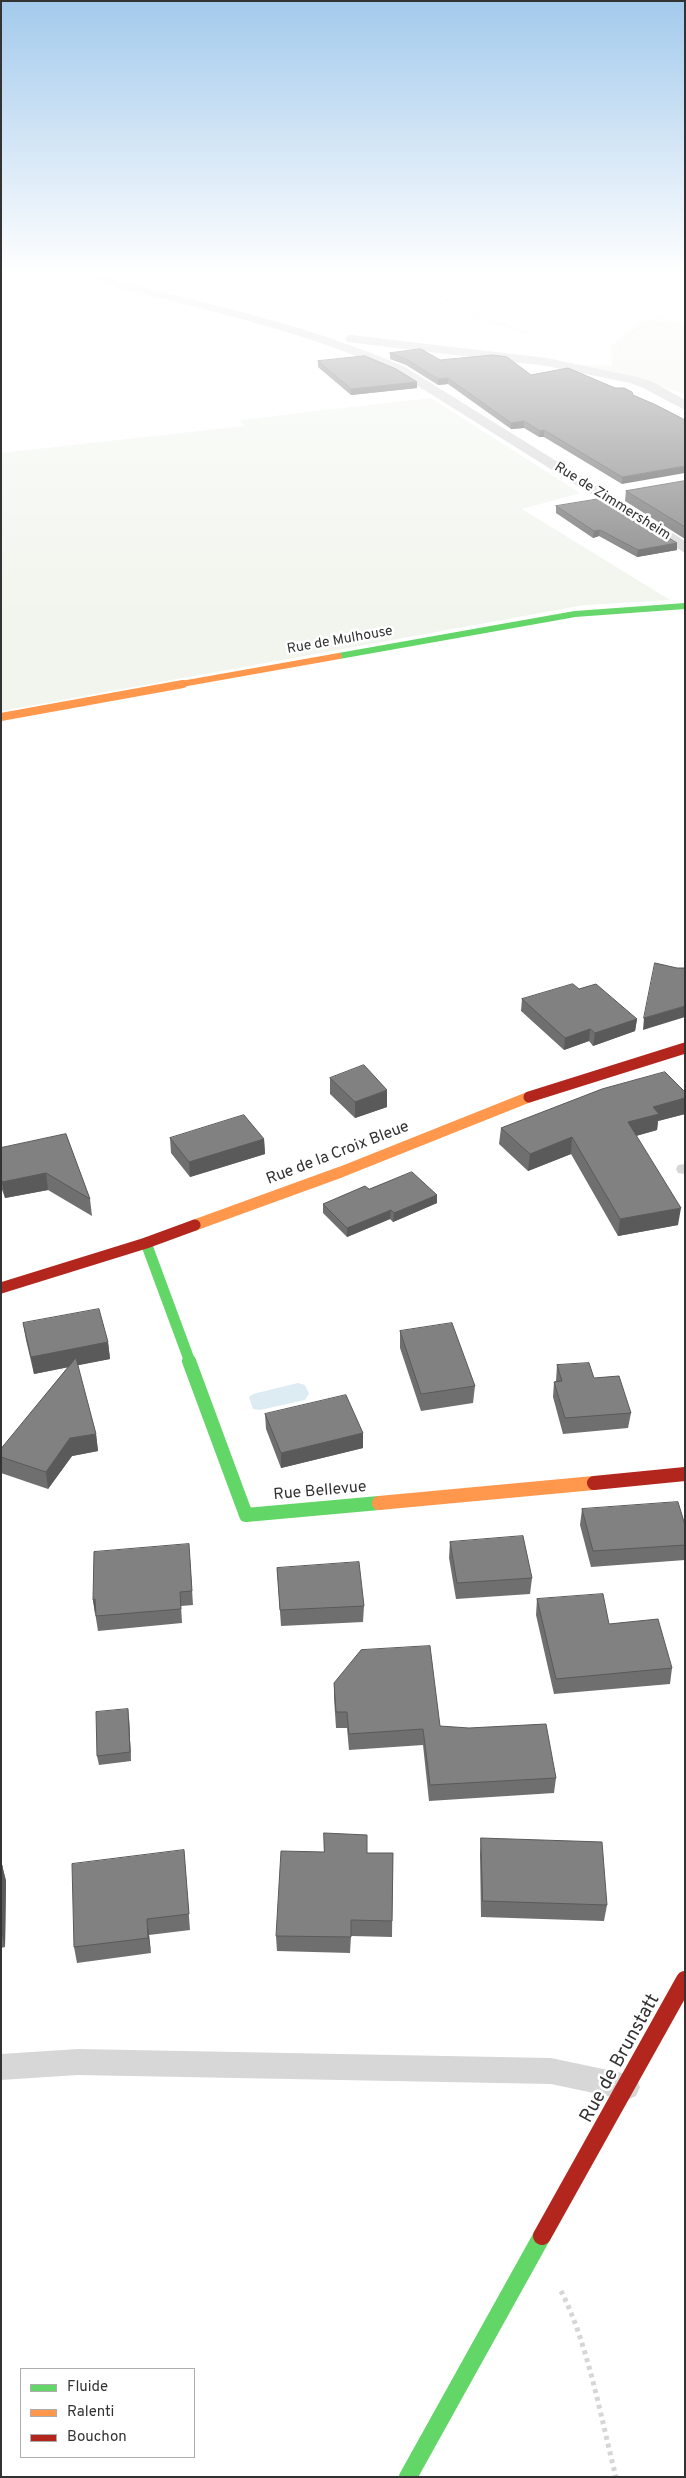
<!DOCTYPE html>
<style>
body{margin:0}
#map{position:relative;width:686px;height:2478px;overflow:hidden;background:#fff;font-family:Overpass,sans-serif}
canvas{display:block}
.frame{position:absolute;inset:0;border:2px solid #333;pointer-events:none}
.legend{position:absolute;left:20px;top:2368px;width:175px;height:90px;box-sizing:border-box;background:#fff;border:1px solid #adadad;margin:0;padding:6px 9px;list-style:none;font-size:15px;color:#333}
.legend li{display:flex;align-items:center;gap:10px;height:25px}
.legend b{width:25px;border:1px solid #adadad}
</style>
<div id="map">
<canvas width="686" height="2478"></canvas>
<div class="frame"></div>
<ul class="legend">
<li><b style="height:6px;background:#63d668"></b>Fluide</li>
<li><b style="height:6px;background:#ff974d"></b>Ralenti</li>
<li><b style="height:6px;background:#b3261e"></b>Bouchon</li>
</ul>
</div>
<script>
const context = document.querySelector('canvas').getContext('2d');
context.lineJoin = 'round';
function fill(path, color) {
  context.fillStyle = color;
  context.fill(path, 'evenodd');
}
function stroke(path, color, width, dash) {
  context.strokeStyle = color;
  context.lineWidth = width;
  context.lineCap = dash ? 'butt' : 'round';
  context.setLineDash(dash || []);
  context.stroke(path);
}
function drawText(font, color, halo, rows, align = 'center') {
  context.font = font + ' Overpass,sans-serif';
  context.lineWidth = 5;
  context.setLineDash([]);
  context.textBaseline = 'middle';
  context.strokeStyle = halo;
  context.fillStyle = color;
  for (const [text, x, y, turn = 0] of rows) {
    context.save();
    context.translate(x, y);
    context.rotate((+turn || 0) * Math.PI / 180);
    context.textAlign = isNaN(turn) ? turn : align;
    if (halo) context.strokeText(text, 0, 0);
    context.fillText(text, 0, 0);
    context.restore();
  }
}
fill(new Path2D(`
 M 641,320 L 685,322 L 685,394 L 627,375 L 569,364 L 612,366 L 610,347 Z
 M 431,398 L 580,493 L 522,509 L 670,600 L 585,605 L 1,711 L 1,453 L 245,426 L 239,420 Z`), '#f1f5ed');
fill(new Path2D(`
 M 298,1383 L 305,1385 L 309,1394 L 305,1400 L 260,1410 L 253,1409 L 249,1397 L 253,1394 Z`), '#ddebf3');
stroke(new Path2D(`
 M 411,275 L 445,299 L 475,315 L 529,333
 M 620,352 L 619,349 C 634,325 660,318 685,309`), '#d6d6d6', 1, [1, 1]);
stroke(new Path2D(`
 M 561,2291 C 588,2343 601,2419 616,2477`), '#d6d6d6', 5, [4, 4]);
fill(new Path2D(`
 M 685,1164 L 685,1174 L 678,1173 L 676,1169 L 678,1165 Z
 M 78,2049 L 551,2058 L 627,2074 L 636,2078 L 640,2087 L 636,2096 L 627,2100 L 551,2084 L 78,2075 L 1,2080 L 1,2054 Z`), '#d7d7d7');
fill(new Path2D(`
 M 88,275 L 102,275 L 116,281 C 214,305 312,326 405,367 L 685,541 L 685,553 L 397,373 C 304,331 206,310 108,285 Z
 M 351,335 L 547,358 L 637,377 L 653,382 L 685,400 L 685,410 L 643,388 L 630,383 L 547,366 L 347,342 L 345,339 L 347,336 Z`), '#d7d7d7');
stroke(new Path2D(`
 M 339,656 L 575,614 L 685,606`), '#63d668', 6);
stroke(new Path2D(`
 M 146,1243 L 190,1362`), '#63d668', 11);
stroke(new Path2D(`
 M 189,1361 L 246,1515 L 379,1503`), '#63d668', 14);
stroke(new Path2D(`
 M 408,2477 L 542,2236`), '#63d668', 18);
stroke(new Path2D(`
 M 176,685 L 339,656`), '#ff974d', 6);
stroke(new Path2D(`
 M 1,717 L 183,684`), '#ff974d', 8);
stroke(new Path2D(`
 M 195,1225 L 341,1172 L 529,1097`), '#ff974d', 11);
stroke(new Path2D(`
 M 379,1503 L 594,1483`), '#ff974d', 14);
stroke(new Path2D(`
 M 529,1097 L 685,1048
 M 1,1288 L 146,1243 L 195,1225`), '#b3261e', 11);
stroke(new Path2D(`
 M 594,1483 L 685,1474`), '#b3261e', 14);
stroke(new Path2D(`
 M 542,2236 L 685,1980`), '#b3261e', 18);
fill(new Path2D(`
 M 390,353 L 615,388 L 632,392 L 622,484 L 544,437 L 539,437 L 524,428 L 511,429 L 448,384 L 438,385 L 406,365 L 390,359 Z
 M 318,361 L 417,382 L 417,388 L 351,395 L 318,367 Z
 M 685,481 L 685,539 L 625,501 L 626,491 Z
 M 556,506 L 677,543 L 677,550 L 637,557 L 599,536 L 593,538 L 556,513 Z
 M 579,989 L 637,1019 L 635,1031 L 593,1046 L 589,1041 L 564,1050 L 521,1011 L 522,999 Z
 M 330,1078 L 387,1107 L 355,1118 L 330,1094 Z
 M 685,1092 L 685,1114 L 658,1121 L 657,1130 L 636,1136 L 678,1225 L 618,1236 L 571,1154 L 528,1171 L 499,1144 L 501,1128 Z
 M 66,1134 L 90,1199 L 92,1216 L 48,1190 L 5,1198 L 1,1187 L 1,1148 Z
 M 170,1138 L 264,1139 L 265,1154 L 190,1177 L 171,1153 Z
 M 369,1189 L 437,1195 L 437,1203 L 393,1222 L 390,1219 L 347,1237 L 323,1213 L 323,1204 Z
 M 23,1323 L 108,1342 L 110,1359 L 77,1365 L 96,1434 L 98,1451 L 72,1456 L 48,1489 L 1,1473 L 1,1449 L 68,1367 L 34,1374 L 26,1340 Z
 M 400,1331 L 475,1386 L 473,1403 L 421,1411 L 400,1348 Z
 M 557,1365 L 594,1378 L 631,1413 L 628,1428 L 563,1434 L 553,1397 L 554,1382 L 556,1381 Z
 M 265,1414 L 363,1433 L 363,1448 L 281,1468 L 266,1429 Z
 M 582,1509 L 685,1525 L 685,1560 L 591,1567 L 580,1525 Z
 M 450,1542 L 532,1578 L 530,1594 L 456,1599 L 449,1558 Z
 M 190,1558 L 193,1605 L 181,1606 L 182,1623 L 98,1631 L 93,1600 Z
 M 277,1568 L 364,1606 L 363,1622 L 281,1626 Z
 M 537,1599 L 609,1624 L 672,1668 L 670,1684 L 554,1694 L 536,1615 Z
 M 334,1683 L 440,1726 L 556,1778 L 554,1793 L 429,1801 L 423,1745 L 349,1750 L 347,1728 L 336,1728 L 334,1698 Z
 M 129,1718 L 131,1761 L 99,1765 L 97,1756 Z
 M 481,1838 L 607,1905 L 604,1921 L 481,1917 L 480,1854 Z
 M 184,1850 L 190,1930 L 149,1935 L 151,1953 L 77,1963 L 74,1947 Z
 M 367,1853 L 393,1853 L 392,1937 L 351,1936 L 350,1953 L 277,1951 L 276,1936 Z
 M 1,1865 L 2,1865 L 6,1881 L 5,1947 L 1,1948 Z`), '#6f6f6f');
fill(new Path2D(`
 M 448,378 L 448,384 L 438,385 L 438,379 Z
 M 417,382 L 417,388 L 351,395 L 351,389 Z
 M 524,421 L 524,428 L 511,429 L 511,423 Z
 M 544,430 L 544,437 L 539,437 L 540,431 Z
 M 685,466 L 685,473 L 622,484 L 622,477 Z
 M 600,530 L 599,536 L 593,538 L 594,531 Z
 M 677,543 L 677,550 L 637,557 L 638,550 Z
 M 685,1006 L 685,1017 L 643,1030 L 644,1018 Z
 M 637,1019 L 635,1031 L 593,1046 L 595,1033 Z
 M 590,1029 L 589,1041 L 564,1050 L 565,1038 Z
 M 387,1090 L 387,1107 L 355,1118 L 355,1102 Z
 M 685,1098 L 685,1114 L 658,1121 L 657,1130 L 625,1139 L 628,1122 L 653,1107 Z
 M 572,1137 L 571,1154 L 528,1171 L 530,1154 Z
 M 264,1139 L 265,1154 L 190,1177 L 189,1162 Z
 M 46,1173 L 48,1190 L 5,1198 L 2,1182 Z
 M 437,1195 L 437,1203 L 393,1222 L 394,1213 Z
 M 681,1208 L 678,1225 L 618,1236 L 620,1219 Z
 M 391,1210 L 390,1219 L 347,1237 L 347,1228 Z
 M 108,1342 L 110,1359 L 34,1374 L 31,1357 Z
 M 363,1433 L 363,1448 L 281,1468 L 281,1453 Z
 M 96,1434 L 98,1451 L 72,1456 L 48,1489 L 46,1472 L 70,1438 Z
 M 95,1599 L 95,1614 L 93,1600 Z
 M 128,1709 L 129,1718 L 131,1761 L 130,1752 Z
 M 2,1865 L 6,1881 L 5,1947 L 1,1931 Z
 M 147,1919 L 149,1935 L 151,1953 L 148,1938 Z`), '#5a5a5a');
const building = new Path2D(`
 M 421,349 L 440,360 L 493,355 L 507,357 L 531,375 L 568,368 L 615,388 L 624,388 L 632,392 L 633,395 L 656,405 L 685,420 L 685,466 L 622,477 L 544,430 L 540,431 L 524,421 L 511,423 L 448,378 L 438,379 L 406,359 L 390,353 Z
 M 365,356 L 396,369 L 417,382 L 351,389 L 318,361 Z
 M 685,481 L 685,527 L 626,491 Z
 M 605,498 L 677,543 L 638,550 L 600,530 L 594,531 L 556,506 Z
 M 655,963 L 677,968 L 685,968 L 685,1006 L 644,1018 Z
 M 573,984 L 579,989 L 596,984 L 637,1019 L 595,1033 L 590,1029 L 565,1038 L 522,999 Z
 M 364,1065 L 387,1090 L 355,1102 L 330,1078 Z
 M 665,1072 L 685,1092 L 685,1098 L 653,1107 L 659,1114 L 628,1122 L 681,1208 L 620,1219 L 572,1137 L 530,1154 L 501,1128 L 602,1089 Z
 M 244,1115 L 264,1139 L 189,1162 L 170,1138 Z
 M 66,1134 L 90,1199 L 46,1173 L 2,1182 L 1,1178 L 1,1148 Z
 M 412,1172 L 437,1195 L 394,1213 L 391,1210 L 347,1228 L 323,1204 L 365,1186 L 369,1189 Z
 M 99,1309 L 108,1342 L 31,1357 L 23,1323 Z
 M 452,1323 L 475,1386 L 421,1394 L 400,1331 Z
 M 76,1358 L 96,1434 L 70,1438 L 46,1472 L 1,1457 L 1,1449 Z
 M 589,1363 L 594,1378 L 619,1376 L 631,1413 L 565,1418 L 554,1382 L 562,1381 L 557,1365 Z
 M 346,1395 L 363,1433 L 281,1453 L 265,1414 Z
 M 678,1502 L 685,1525 L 685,1545 L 593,1551 L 582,1509 Z
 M 523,1536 L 532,1578 L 457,1583 L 450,1542 Z
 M 189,1544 L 192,1591 L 180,1592 L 181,1609 L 96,1616 L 95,1599 L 93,1600 L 94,1552 Z
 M 359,1562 L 364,1606 L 280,1610 L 277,1568 Z
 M 603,1594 L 609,1624 L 658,1619 L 672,1668 L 556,1679 L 537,1599 Z
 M 430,1646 L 440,1726 L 469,1728 L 546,1724 L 556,1778 L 430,1785 L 423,1729 L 349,1734 L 347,1712 L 336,1712 L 334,1683 L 361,1650 Z
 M 128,1709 L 130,1752 L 97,1756 L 96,1712 Z
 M 324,1833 L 367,1835 L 367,1853 L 393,1853 L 392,1921 L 351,1920 L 351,1937 L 276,1936 L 281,1851 L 324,1852 Z
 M 481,1838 L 602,1842 L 607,1905 L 483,1901 Z
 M 184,1850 L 189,1914 L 147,1919 L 148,1938 L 74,1947 L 72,1864 Z
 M 1,1865 L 2,1865 L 1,1931 Z`);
fill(building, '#818181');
stroke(building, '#5a5a5a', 1);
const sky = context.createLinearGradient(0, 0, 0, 622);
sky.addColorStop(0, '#a3caec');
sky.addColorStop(0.44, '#fff');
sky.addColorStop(1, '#ffffff00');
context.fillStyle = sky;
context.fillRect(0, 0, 686, 622);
drawText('14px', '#333', '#fff', [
 ["Rue de Zimmersheim",612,502,32],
 ["Rue de Mulhouse",340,641,-10]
]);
drawText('16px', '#333', '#fff', [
 ["Rue de la Croix Bleue",338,1154,-21],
 ["Rue Bellevue",320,1492,-5]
]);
drawText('19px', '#333', '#fff', [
 ["Rue de Brunstatt",621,2059,-61]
]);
</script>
